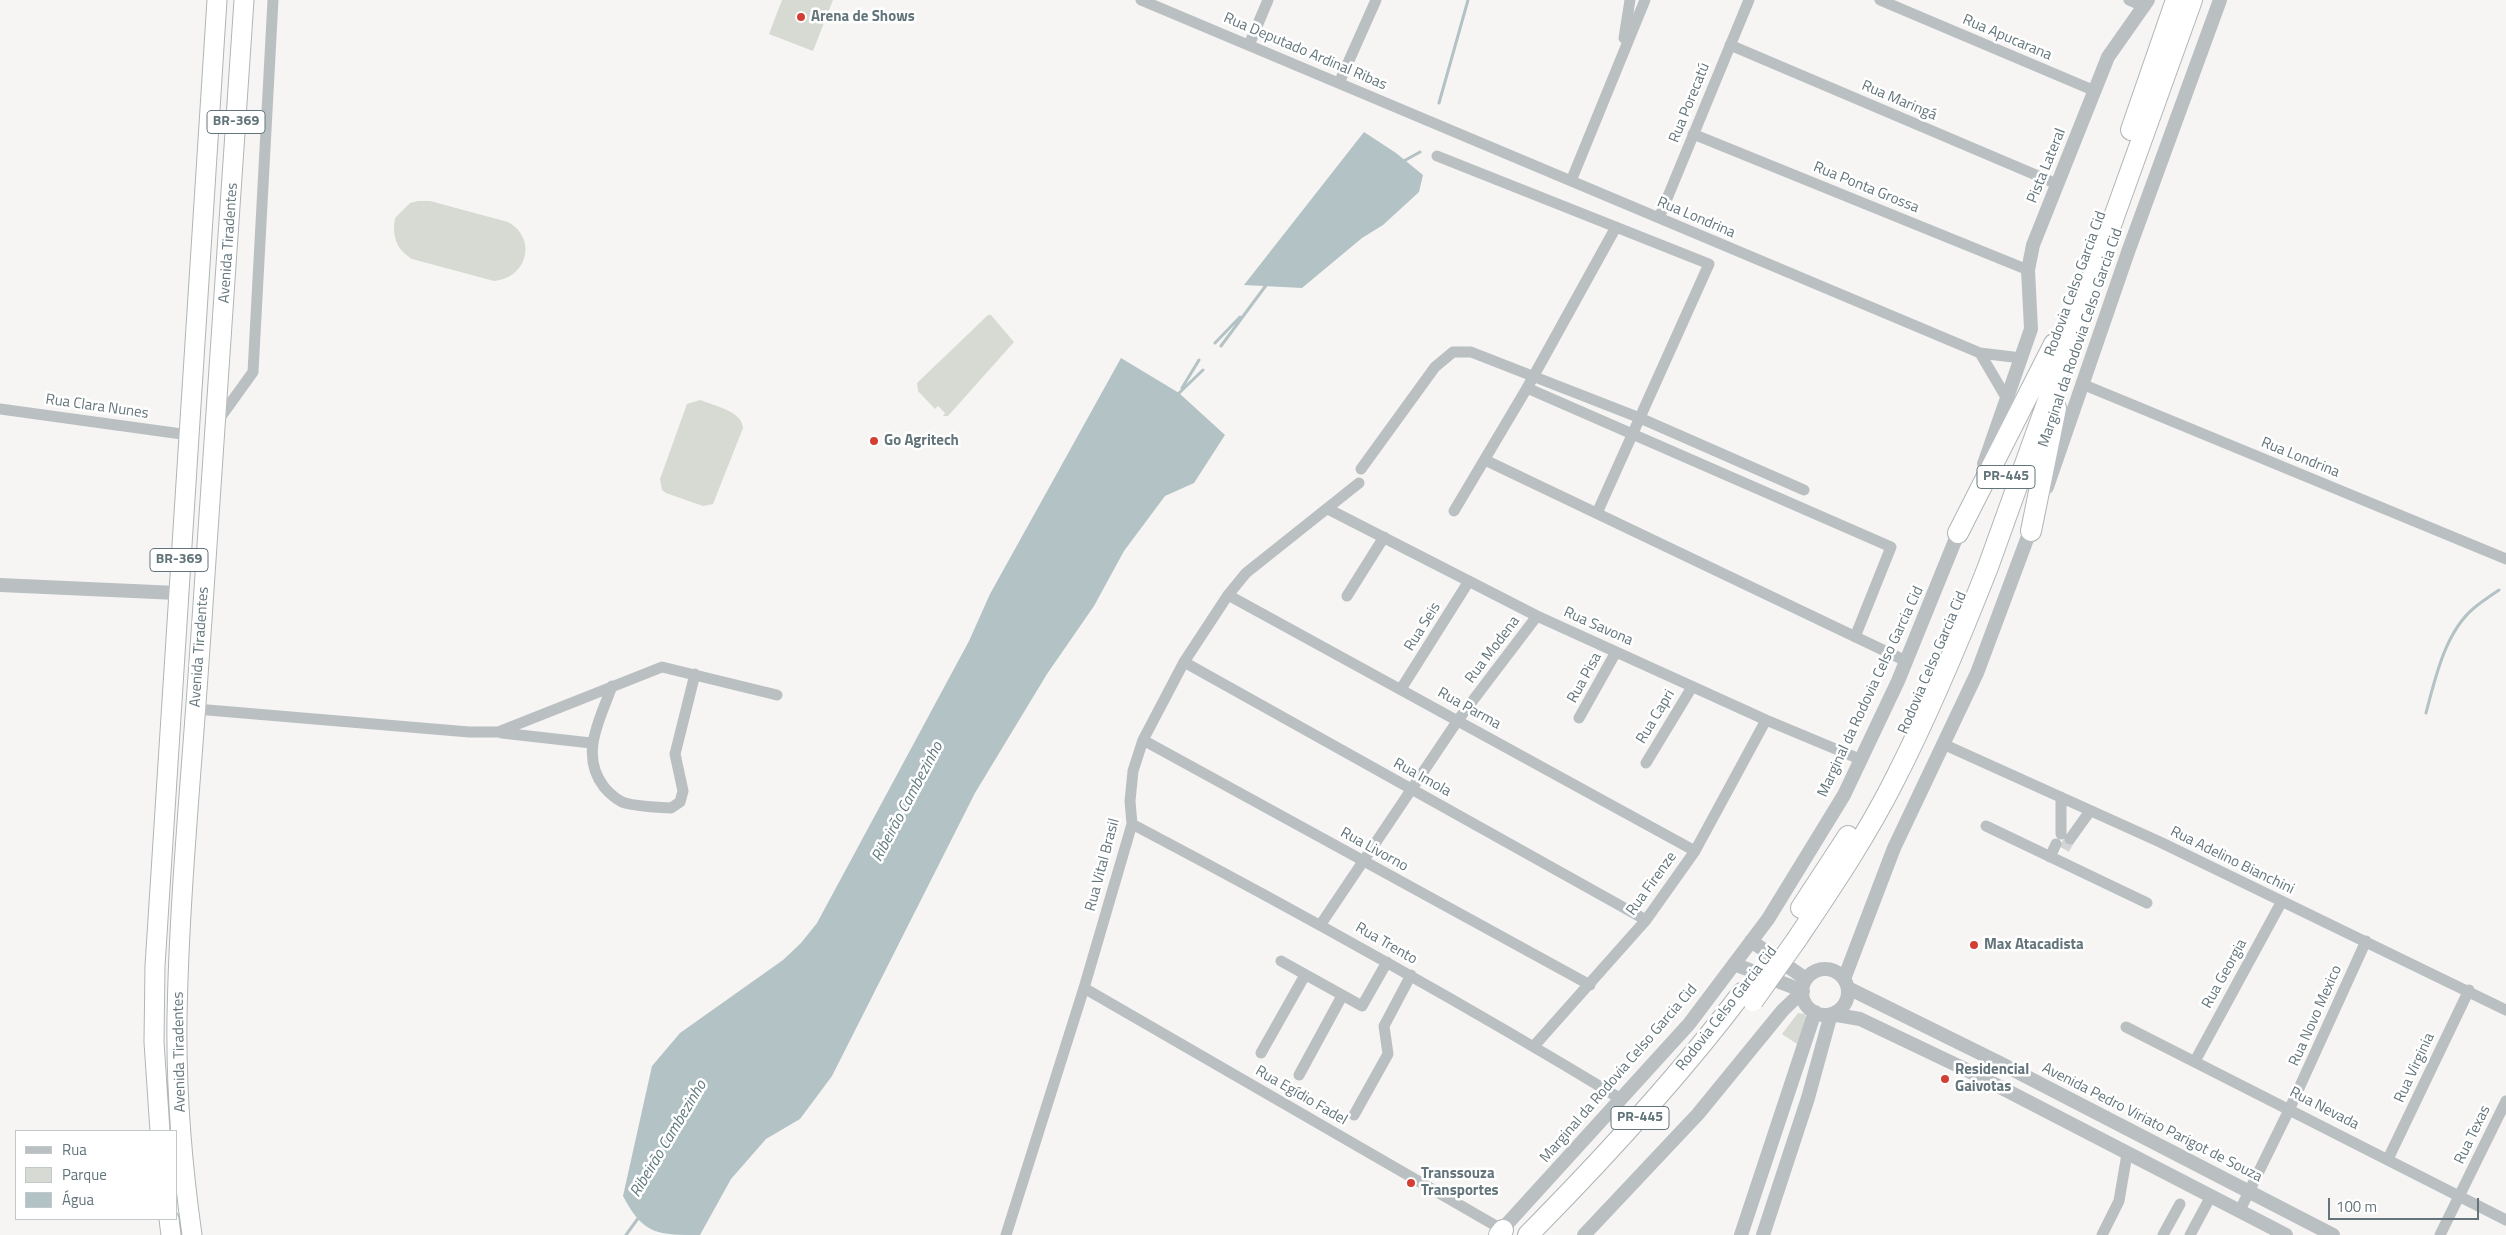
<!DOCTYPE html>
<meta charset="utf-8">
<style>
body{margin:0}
#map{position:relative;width:2506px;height:1235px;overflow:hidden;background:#f6f5f3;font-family:"Titillium Web",sans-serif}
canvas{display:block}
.legend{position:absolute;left:15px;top:1130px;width:162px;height:90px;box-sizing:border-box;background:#fff;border:1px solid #c1c8ca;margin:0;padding:6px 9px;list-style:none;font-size:15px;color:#63757b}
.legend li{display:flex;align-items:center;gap:10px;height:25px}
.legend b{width:25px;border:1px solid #c1c8ca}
.scale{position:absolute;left:2328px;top:1198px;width:151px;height:22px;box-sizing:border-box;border:2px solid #63757b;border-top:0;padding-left:6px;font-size:15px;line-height:18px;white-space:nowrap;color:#63757b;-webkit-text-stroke:4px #fff;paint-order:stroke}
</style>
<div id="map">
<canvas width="2506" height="1235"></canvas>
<ul class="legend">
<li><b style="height:6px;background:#bac0c2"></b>Rua</li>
<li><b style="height:14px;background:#d6dad2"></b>Parque</li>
<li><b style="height:14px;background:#b3c2c4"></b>Água</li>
</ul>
<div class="scale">100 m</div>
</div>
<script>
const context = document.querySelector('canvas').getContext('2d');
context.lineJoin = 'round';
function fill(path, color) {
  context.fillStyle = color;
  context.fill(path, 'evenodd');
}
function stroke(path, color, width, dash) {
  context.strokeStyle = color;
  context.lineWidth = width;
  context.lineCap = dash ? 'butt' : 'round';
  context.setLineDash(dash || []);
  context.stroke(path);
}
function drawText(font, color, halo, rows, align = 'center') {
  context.font = font + ' "Titillium Web",sans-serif';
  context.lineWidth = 5;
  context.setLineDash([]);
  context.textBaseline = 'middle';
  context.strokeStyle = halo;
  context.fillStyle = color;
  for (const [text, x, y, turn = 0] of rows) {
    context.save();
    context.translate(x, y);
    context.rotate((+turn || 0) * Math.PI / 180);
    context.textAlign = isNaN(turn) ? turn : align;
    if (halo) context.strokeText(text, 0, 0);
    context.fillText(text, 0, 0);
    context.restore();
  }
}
fill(new Path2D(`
 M 782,0 L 833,0 L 813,51 L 769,34 Z
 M 418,201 L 430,201 L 508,222 C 538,239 527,278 494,281 L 412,259 C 396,249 392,236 395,218 L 410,203 Z
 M 988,315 L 991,315 L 1014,342 L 948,416 L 943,416 L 945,413 L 938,406 L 935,409 L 918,391 L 917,383 Z
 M 700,400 C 715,406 742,411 743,428 L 713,504 L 703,506 L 666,493 L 662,490 L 660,479 L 687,404 Z
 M 1798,1013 L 1805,1014 L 1807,1021 L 1797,1044 L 1782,1034 Z`), '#d6dad2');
fill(new Path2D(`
 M 1364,132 L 1396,153 L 1423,175 L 1419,192 L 1383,225 L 1362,238 L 1302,288 L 1244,285 Z
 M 1121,358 L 1179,393 L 1225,435 L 1194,483 L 1165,496 L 1124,551 L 1094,606 L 1047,674 L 975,793 L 832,1076 L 800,1119 L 766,1139 L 731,1179 L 700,1235 C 658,1235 643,1235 623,1196 L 652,1066 L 680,1033 L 783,960 L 801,943 L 817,923 L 969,641 L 990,594 Z`), '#b3c2c4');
stroke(new Path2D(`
 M 1439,103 L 1468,0
 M 1402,162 L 1420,152
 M 1215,343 L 1240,317
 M 1221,346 L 1267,284
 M 1182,388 L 1199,360
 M 1177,395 L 1203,370
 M 2426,713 C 2435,679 2445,632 2474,608 C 2481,602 2490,596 2499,590
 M 626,1235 L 639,1217`), '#b3c2c4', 3);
stroke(new Path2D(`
 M 2064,849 L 2070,839`), '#d1d5d5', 11, [11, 5.5]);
const trunk = new Path2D(`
 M 160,1131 L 154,1042 L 155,966 L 217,0
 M 169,1219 L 171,1235
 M 192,1235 C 182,1164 176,1090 177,1018 C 179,904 190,790 198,676 C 214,451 229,226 244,0`);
const motorway = new Path2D(`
 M 2131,130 L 2176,0
 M 2031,531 L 2056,408
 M 1958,533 L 2054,344
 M 1801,908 L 1848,836
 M 1797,939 C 1831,888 1865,838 1893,783 C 1929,713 1959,641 1988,567 L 2192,0
 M 1499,1235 L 1503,1230
 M 1528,1235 C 1604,1158 1677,1079 1742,993`);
stroke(trunk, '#b0b5b7', 21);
stroke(motorway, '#b0b5b7', 22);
stroke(new Path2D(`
 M 1141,0 L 1980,353 L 2021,358
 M 1880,0 L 2095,91
 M 2129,0 L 2145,7
 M 1624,38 L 1630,0
 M 1249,45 L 1268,0
 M 1730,45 L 2057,184
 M 1339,83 L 1376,0
 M 1693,134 L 2028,270
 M 1437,156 L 1709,264 L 1597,513
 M 1571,181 L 1645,0
 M 1659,218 L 1749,0
 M 1980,353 L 2007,399
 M 2082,384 L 2506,559
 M 1527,388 L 1891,547 L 1855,637
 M 0,409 L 189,435
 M 217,422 L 253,372 L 273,0
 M 1485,460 L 1906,661
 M 1361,469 L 1435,367 L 1453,352 L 1471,352 L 1640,418 L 1804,490
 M 1328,509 L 1537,616 L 1766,720 L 1862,760
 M 1454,511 L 1527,388 L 1616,227
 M 1228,595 L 1695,851
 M 1347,596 L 1384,537
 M 1184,662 L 1646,920
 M 612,686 C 600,720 579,754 604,787 C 609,793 618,801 625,803 C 640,807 656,807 671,808 L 680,802 L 683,791 L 675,754 L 695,674
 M 1401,689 L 1469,581
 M 196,709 L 469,732 L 498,732 L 662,667 L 777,695
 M 1579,718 L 1616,652
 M 502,733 L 591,743
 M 1143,740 L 1590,985
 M 1943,744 L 2160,842 L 2506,1010
 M 1646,763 L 1692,687
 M 1132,824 C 1297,911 1461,1002 1621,1099
 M 1986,826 L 2147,903
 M 2061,834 L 2061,797
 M 2070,839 L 2090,811
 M 2050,857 L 2056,844
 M 1321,924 L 1458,720 L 1537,616
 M 1281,961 L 1362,1006 L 1387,962
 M 1084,988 L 1503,1230
 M 2126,1027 L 2506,1220
 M 1534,1046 L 1646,920 L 1695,851 L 1766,720
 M 1261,1053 L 1305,975
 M 2195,1061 L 2282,901
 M 1299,1075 L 1342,996
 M 1354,1115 L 1388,1054 L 1384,1026 L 1411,975
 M 2388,1159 L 2469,990
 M 2240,1210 L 2290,1108 L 2366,941
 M 1006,1235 L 1084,988 L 1132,824 L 1130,801 L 1133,771 L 1143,740 L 1184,662 L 1228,595 L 1246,573 L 1359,483
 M 2102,1235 L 2119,1201 L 2127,1154
 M 2163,1235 L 2180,1204
 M 2190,1235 L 2211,1196
 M 2440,1235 L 2506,1101`), '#bac0c2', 11);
stroke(new Path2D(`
 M 1984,464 L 2031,329 L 2028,270 L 2033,245 L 2108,57 L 2148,0
 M 2047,487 L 2128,252 L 2220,0
 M 0,585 L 177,593
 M 1751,941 L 1806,979
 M1802 992a23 23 0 1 1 46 0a23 23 0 1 1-46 0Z
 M 1844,979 L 1894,848 L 1977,673 L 2033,523
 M 1848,988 L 1998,1062 L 2333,1235
 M 1497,1235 L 1689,1024 L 1768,919 L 1844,795 L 1898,681 L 1961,526
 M 1584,1235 L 1698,1114 L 1783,1010 L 1803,991 L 1734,964
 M 1741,1235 L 1815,1012
 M 1763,1235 L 1808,1098 L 1831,1014 L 1860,1019 L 1967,1070 L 2286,1235`), '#bac0c2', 14);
stroke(trunk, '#fff', 19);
stroke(motorway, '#fff', 20);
const motorwayBridge = new Path2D(`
 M 1753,1001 L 1797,939`);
stroke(motorwayBridge, '#b0b5b7', 22, []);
stroke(motorwayBridge, '#fff', 20);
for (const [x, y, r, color] of [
 [801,17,5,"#d33f35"],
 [874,441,5,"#d33f35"],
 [1974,945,5,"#d33f35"],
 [1945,1079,5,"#d33f35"],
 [1411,1183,5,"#d33f35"]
]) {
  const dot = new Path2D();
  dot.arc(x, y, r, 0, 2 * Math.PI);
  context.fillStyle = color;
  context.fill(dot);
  stroke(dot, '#fff', 2);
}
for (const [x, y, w] of [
 [236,122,58],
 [2006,477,58],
 [179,560,58],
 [1640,1118,58]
]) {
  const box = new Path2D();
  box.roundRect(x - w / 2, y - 11.5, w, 23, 4);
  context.fillStyle = '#fff';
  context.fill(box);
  stroke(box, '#63757b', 1);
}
drawText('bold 14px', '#63757b', null, [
 ["BR-369",236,122],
 ["PR-445",2006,477],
 ["BR-369",179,560],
 ["PR-445",1640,1118]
]);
drawText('bold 15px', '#63757b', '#fff', [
 ["Arena de Shows",811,17],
 ["Go Agritech",884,441],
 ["Max Atacadista",1984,945],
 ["Residencial",1955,1070],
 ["Gaivotas",1955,1087],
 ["Transsouza",1421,1174],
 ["Transportes",1421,1191]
], 'left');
drawText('15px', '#63757b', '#fff', [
 ["Rua Apucarana",2007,38,23],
 ["Rua Deputado Ardinal Ribas",1305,52,23],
 ["Rua Maringá",1899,101,23],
 ["Rua Porecatú",1690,103,-68],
 ["Pista Lateral",2047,166,-68],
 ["Rua Ponta Grossa",1866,188,22],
 ["Rua Londrina",1696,218,23],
 ["Avenida Tiradentes",229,243,-86],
 ["Rodovia Celso Garcia Cid",2076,284,-70],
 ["Marginal da Rodovia Celso Garcia Cid",2081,338,-71],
 ["Rua Clara Nunes",97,407,8],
 ["Rua Londrina",2300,458,22],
 ["Rua Seis",1423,627,-58],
 ["Rua Savona",1598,627,24],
 ["Avenida Tiradentes",200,647,-86],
 ["Rua Modena",1493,650,-53],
 ["Rodovia Celso Garcia Cid",1933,663,-67],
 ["Rua Pisa",1585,678,-61],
 ["Marginal da Rodovia Celso Garcia Cid",1871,692,-65],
 ["Rua Parma",1469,709,29],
 ["Rua Capri",1656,717,-59],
 ["Rua Imola",1422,778,29],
 ["Rua Livorno",1374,850,29],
 ["Rua Adelino Bianchini",2232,861,26],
 ["Rua Vital Brasil",1103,865,-75],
 ["Rua Firenze",1652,884,-54],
 ["Rua Trento",1386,944,30],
 ["Rua Georgia",2225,974,-61],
 ["Rodovia Celso Garcia Cid",1727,1009,-52],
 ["Rua Novo Mexico",2316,1016,-66],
 ["Avenida Tiradentes",180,1052,-91],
 ["Rua Virginia",2415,1068,-65],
 ["Marginal da Rodovia Celso Garcia Cid",1619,1074,-49],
 ["Rua Egídio Fadel",1301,1096,30],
 ["Rua Nevada",2324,1109,27],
 ["Avenida Pedro Viriato Parigot de Souza",2152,1123,27],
 ["Rua Texas",2473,1135,-64]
]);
drawText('italic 16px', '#637b7e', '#fff', [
 ["Ribeirão Cambezinho",908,802,-62],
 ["Ribeirão Cambezinho",669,1139,-59]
]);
</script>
